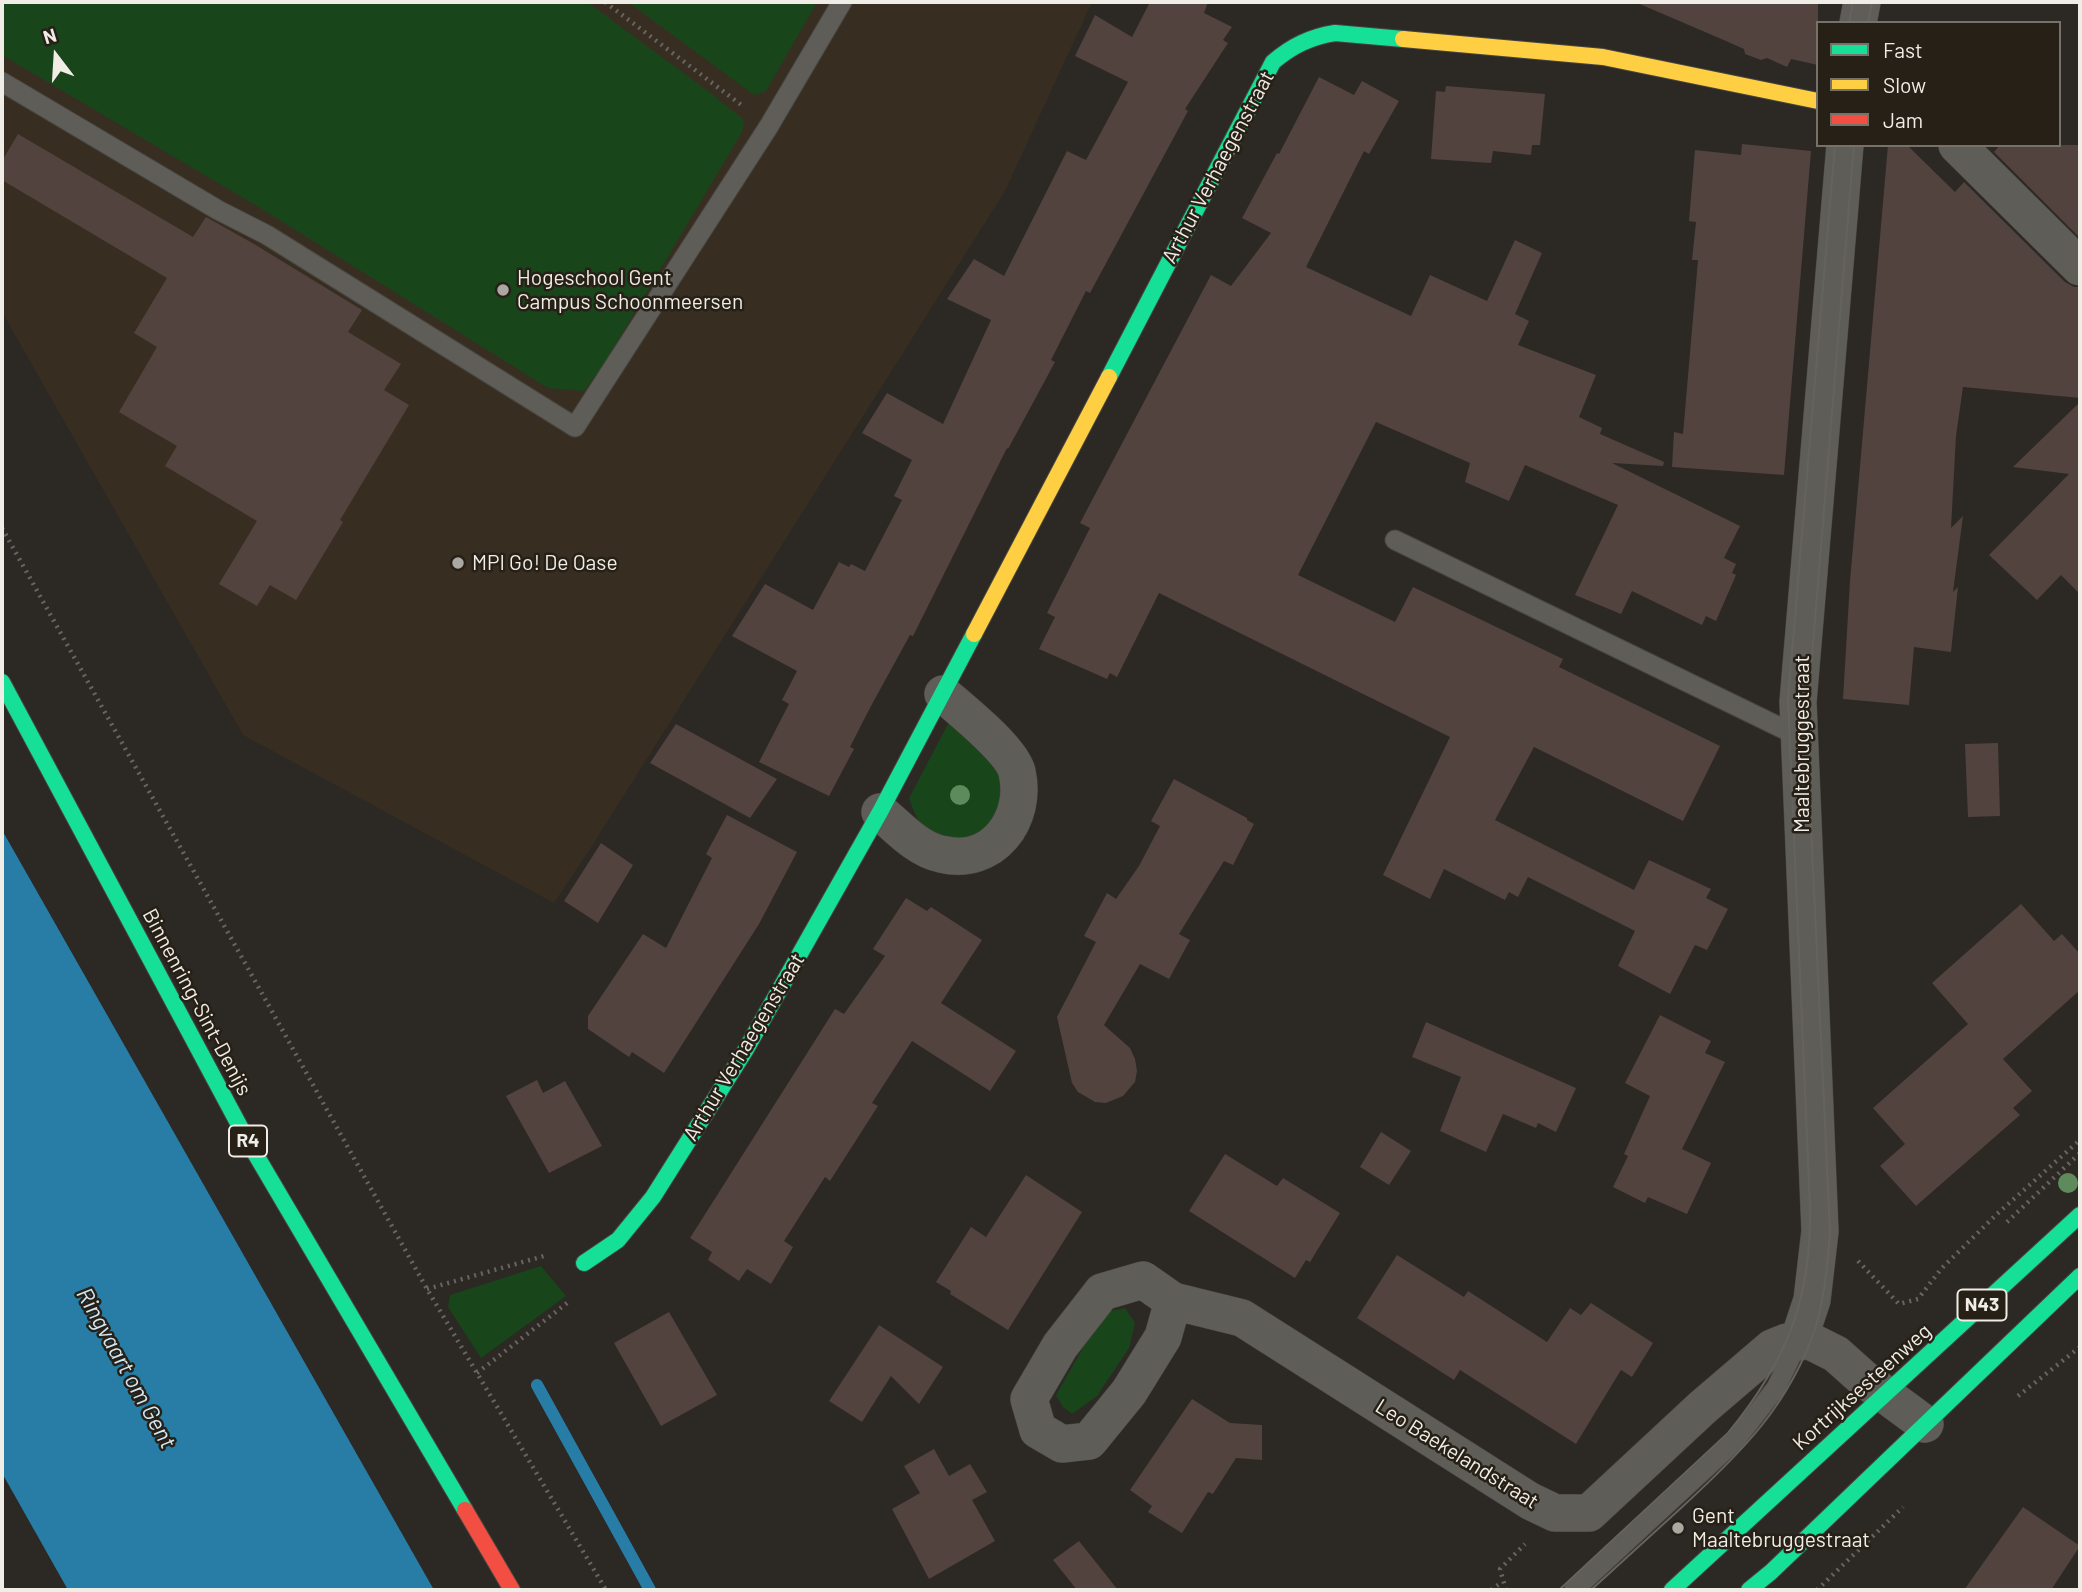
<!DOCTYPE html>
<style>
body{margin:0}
#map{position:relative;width:2082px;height:1592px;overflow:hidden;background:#2c2824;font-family:Barlow,sans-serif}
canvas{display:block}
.frame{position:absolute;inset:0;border:4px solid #f0ece6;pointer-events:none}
.legend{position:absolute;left:1816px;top:21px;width:245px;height:126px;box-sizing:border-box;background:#262016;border:2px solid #777269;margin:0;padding:9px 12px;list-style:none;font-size:21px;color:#f0ece6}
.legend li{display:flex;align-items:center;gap:14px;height:35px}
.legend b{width:35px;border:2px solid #777269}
.north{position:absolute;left:21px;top:21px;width:70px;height:70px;-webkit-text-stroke:5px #262016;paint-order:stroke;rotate:343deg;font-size:19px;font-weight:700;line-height:28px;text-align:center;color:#f0ece6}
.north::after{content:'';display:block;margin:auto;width:24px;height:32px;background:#f0ece6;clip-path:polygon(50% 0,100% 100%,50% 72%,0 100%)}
</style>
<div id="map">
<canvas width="2082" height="1592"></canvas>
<div class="frame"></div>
<ul class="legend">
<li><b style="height:9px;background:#16e098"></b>Fast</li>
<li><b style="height:9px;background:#ffcf43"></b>Slow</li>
<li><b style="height:9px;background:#f24e42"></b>Jam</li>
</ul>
<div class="north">N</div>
</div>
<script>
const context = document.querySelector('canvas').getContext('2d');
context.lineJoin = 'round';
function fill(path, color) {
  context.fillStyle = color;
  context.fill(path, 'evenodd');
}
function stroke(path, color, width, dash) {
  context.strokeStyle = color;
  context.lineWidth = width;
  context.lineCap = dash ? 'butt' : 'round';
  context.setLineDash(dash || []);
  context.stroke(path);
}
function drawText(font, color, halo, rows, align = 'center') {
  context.font = font + ' Barlow,sans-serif';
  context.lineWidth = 5;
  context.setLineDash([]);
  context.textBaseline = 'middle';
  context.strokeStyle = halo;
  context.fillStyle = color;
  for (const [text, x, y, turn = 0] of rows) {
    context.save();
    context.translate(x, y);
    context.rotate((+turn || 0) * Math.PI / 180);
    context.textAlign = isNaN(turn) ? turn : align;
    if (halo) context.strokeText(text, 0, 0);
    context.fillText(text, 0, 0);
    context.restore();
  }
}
fill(new Path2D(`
 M 2,2 L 1092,2 L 1005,191 L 590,849 L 554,903 L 243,735 L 2,312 Z`), '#372e21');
fill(new Path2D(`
 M 2,2 L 587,2 L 708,91 L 744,120 L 742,132 L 604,364 L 584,391 L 548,388 L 262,209 L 2,55 Z
 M 628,2 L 817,2 L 766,91 L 754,95 Z
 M 958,722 L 1009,776 L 1002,818 L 972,843 C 932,836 923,839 909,798 L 948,724 Z
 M 541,1266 L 566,1296 L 481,1358 L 448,1307 L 450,1295 Z
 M 1125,1308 L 1135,1323 L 1129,1348 L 1097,1396 L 1072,1414 L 1063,1407 L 1056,1395 L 1096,1325 L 1111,1311 Z`), '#19451b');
fill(new Path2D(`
 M 2,830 L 434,1590 L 68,1590 L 2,1473 Z`), '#277da6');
stroke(new Path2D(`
 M 537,1385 L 650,1590`), '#277da6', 12);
fill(new Path2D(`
 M 1150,2 L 1208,2 L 1204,13 L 1232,27 L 1223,40 L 1228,43 L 1185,109 L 1188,111 L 1090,293 L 1086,291 L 1051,360 L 1055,362 L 1008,449 L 1007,448 L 913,636 L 910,635 L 871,706 L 850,747 L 854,749 L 829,796 L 759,762 L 789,704 L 782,700 L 797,671 L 732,636 L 765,584 L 813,610 L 839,562 L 849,567 L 851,564 L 865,571 L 902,500 L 894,496 L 912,460 L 862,433 L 887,393 L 943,424 L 991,320 L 947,299 L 974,259 L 1004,276 L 1067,151 L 1086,160 L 1128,82 L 1075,56 L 1095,15 L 1132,37 Z
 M 1635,2 L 1818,2 L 1818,65 L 1791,59 L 1787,67 L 1767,58 L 1761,60 L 1745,54 L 1744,49 L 1726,41 Z
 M 1319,77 L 1354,95 L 1362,81 L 1399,101 L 1369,154 L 1364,151 L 1306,267 L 1411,316 L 1430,275 L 1487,301 L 1515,240 L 1542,253 L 1515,314 L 1529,321 L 1518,345 L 1596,375 L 1579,417 L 1602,428 L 1600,434 L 1664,462 L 1663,466 L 1612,463 L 1740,526 L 1724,558 L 1736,564 L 1732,573 L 1736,575 L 1716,621 L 1706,616 L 1702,625 L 1632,591 L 1621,614 L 1575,595 L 1618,505 L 1525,465 L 1509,501 L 1465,482 L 1470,463 L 1376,422 L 1298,575 L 1395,622 L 1413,587 L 1563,659 L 1559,667 L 1720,746 L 1683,821 L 1534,747 L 1495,820 L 1634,890 L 1649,860 L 1711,889 L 1706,898 L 1728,909 L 1707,950 L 1695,945 L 1670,994 L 1618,966 L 1635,931 L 1528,877 L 1518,897 L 1509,892 L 1505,900 L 1444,869 L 1430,899 L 1383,875 L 1450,737 L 1159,593 L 1117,677 L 1110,673 L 1107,679 L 1039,649 L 1055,617 L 1047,613 L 1090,528 L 1080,523 L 1211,275 L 1231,286 L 1271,233 L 1242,218 L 1277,153 L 1279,154 Z
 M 1446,86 L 1545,94 L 1540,145 L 1532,145 L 1531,155 L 1493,151 L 1491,163 L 1431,159 L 1436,91 L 1445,92 Z
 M 18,134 L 193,237 L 206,217 L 254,244 L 362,310 L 348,332 L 401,364 L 384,390 L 409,405 L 340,520 L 343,522 L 296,600 L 270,585 L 257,606 L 219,584 L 257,521 L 165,466 L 177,446 L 119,412 L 157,347 L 134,333 L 167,278 L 2,180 L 2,161 Z
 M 1742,144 L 1811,151 L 1784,475 L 1672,467 L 1674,432 L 1683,434 L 1698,260 L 1692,260 L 1696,222 L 1689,221 L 1695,150 L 1741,155 Z
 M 1888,145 L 1907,145 L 1955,192 L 1964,182 L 2065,282 L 2074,287 L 2080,287 L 2080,398 L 1963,387 L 1956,436 L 1951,528 L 1963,516 L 1953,592 L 1958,587 L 1951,652 L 1914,647 L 1909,705 L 1843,699 L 1850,581 Z
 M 2000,145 L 2080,145 L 2080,238 L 1994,152 Z
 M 2080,402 L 2080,594 L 2061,575 L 2037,600 L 1989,555 L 2069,474 L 2013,467 Z
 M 676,724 L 777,779 L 750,818 L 650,763 Z
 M 1998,743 L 2000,816 L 1968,817 L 1965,744 Z
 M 1174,779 L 1247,818 L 1247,820 L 1254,824 L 1233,865 L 1224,861 L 1179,934 L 1190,940 L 1169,979 L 1140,964 L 1104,1025 L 1130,1048 L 1135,1059 L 1137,1071 L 1135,1082 L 1123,1096 L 1106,1103 L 1095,1102 L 1078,1092 L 1072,1083 L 1057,1017 L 1096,942 L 1084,936 L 1107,893 L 1116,899 L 1139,866 L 1160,826 L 1151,821 Z
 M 727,815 L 797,852 L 759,924 L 664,1073 L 632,1052 L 629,1057 L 588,1029 L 588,1016 L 643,934 L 666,948 L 712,858 L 706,854 Z
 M 601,843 L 633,865 L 598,923 L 564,901 Z
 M 906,898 L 927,911 L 931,907 L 982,940 L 941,1003 L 1016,1051 L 990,1091 L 912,1041 L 872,1103 L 878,1106 L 830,1181 L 825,1177 L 784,1241 L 793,1247 L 771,1284 L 747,1269 L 739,1281 L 708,1260 L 712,1252 L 690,1238 L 835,1009 L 844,1014 L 885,956 L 873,949 Z
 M 2021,904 L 2054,941 L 2062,934 L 2080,954 L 2080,990 L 2003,1059 L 2032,1091 L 2013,1108 L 2020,1115 L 1916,1206 L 1880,1166 L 1905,1144 L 1873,1108 L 1968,1024 L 1932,983 Z
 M 1660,1015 L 1711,1041 L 1705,1053 L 1725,1062 L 1682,1149 L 1711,1163 L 1687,1214 L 1648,1197 L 1645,1203 L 1613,1187 L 1628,1156 L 1624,1154 L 1650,1096 L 1625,1083 Z
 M 1426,1022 L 1576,1088 L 1556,1132 L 1538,1123 L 1536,1128 L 1503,1114 L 1486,1152 L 1440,1131 L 1461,1077 L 1412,1057 Z
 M 537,1080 L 543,1093 L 565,1081 L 602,1146 L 549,1173 L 506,1096 Z
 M 1381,1132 L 1411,1151 L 1389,1185 L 1360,1167 Z
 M 1225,1154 L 1277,1186 L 1283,1178 L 1340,1213 L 1310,1262 L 1306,1260 L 1295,1278 L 1189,1211 Z
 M 1026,1175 L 1082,1212 L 1008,1330 L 950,1294 L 951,1291 L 936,1282 L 971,1227 L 986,1237 Z
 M 1397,1255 L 1464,1297 L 1468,1291 L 1547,1342 L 1570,1308 L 1581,1315 L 1591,1303 L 1653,1343 L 1632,1377 L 1621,1370 L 1576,1444 L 1460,1370 L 1454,1380 L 1357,1318 Z
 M 669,1312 L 717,1395 L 661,1426 L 614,1343 Z
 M 879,1325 L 943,1367 L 919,1404 L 891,1376 L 862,1422 L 829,1401 Z
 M 1192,1399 L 1230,1423 L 1262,1425 L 1262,1460 L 1236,1458 L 1213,1494 L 1208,1492 L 1182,1533 L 1148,1512 L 1152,1506 L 1130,1490 Z
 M 934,1449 L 949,1476 L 970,1464 L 987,1492 L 972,1500 L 995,1541 L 929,1579 L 892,1509 L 920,1493 L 904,1466 Z
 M 2023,1507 L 2080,1546 L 2051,1590 L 1964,1590 Z
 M 1079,1541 L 1118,1590 L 1077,1590 L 1053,1560 Z`), '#52433e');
const lane = new Path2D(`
 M 2,82 L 218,210 L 267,235 L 575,427 L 769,126 L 842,2
 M 1395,540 L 1798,736
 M 1574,1590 L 1735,1441 L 1776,1388 L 1798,1342`);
const street = new Path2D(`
 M 1858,23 L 1862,2
 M 1957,145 L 2080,267
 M 880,812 C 898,827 917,849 941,854 C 992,867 1028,820 1017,772 C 1011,749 961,710 943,694
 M 1173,1301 L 1163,1337 L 1129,1392 L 1089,1441 L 1062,1444 L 1038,1430 L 1029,1399 L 1060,1346 L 1102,1292 L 1143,1280 L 1173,1301 L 1242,1318 L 1530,1501 L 1555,1513 L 1589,1513 L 1703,1407 L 1772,1348 L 1787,1342 L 1810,1341 L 1836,1354 L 1864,1379 L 1925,1424
 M 1798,1342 L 1812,1300 L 1820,1231 L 1798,702 L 1845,145`);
const fast = new Path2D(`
 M 1109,377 L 1273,62 C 1292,46 1310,37 1335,33 L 1403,39
 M 2,682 L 246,1138 L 465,1510
 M 584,1263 L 618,1240 L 653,1197 L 745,1051 L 880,812 L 974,634
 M 1672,1590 L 2080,1215
 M 1749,1590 L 1771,1572 L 2080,1276`);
const slow = new Path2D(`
 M 1403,39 L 1603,57 L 1818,101
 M 974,634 L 1109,377`);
const jam = new Path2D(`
 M 465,1510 L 512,1590`);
stroke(lane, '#484541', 21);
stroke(street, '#484541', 38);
stroke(fast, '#484541', 18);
stroke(slow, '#484541', 18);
stroke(jam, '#484541', 18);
stroke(new Path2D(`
 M 605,2 L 744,107
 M 2,528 L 427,1289 L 606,1590
 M 2007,1222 L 2080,1153
 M 1858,1261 L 1899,1304 L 1918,1299 L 1941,1269 L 1997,1214 L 2080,1140
 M 427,1289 L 544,1256
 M 477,1373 L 571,1300
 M 2018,1396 L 2080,1347
 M 1491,1590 L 1502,1582
 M 1506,1590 L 1500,1569 L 1525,1544
 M 1817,1590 L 1903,1507`), '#686461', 4.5, [2, 5]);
stroke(lane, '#5f5d58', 19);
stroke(street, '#5f5d58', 37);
stroke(fast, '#16e098', 16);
stroke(slow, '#ffcf43', 16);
stroke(jam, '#f24e42', 16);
stroke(new Path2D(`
 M 1849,23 L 1853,2
 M 1868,23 L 1872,2
 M 1559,1590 L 1728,1433 C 1786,1362 1812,1300 1810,1206 L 1788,699 L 1835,145
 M 1591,1590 C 1621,1563 1651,1535 1681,1508 C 1741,1453 1790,1405 1816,1326 C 1825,1295 1828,1263 1830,1231 L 1807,741 L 1808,704 L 1854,145`), '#656360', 2);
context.fillStyle = '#5f8b5c';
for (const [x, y] of [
 [960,795],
 [2068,1183]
]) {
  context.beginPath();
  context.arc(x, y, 10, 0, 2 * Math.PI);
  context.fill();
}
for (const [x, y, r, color] of [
 [503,290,7,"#aba7a2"],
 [458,563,7,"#aba7a2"],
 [1678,1528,7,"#aba7a2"]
]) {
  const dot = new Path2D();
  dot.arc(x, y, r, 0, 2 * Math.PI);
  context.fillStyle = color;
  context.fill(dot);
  stroke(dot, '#262016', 2.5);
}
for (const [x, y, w] of [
 [248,1141,38],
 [1982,1305,49]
]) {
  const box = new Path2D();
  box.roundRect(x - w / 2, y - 15.5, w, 31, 5);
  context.fillStyle = '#262016';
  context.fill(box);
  stroke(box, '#f0ece6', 2);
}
drawText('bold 19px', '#f0ece6', null, [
 ["R4",248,1141],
 ["N43",1982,1305]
]);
drawText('21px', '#f0ece6', '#262016', [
 ["Arthur Verhaegenstraat",1218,167,-62],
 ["Maaltebruggestraat",1802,744,-90],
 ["Binnenring-Sint-Denijs",197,1002,62],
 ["Arthur Verhaegenstraat",744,1047,-59],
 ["Kortrijksesteenweg",1862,1387,-42],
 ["Leo Baekelandstraat",1457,1454,32]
]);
drawText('21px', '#f0ece6', '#262016', [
 ["Hogeschool Gent",517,278],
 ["Campus Schoonmeersen",517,302],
 ["MPI Go! De Oase",472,563],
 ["Gent",1692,1516],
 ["Maaltebruggestraat",1692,1540]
], 'left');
drawText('italic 23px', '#d2e6f3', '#262016', [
 ["Ringvaart om Gent",126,1368,61]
]);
</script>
